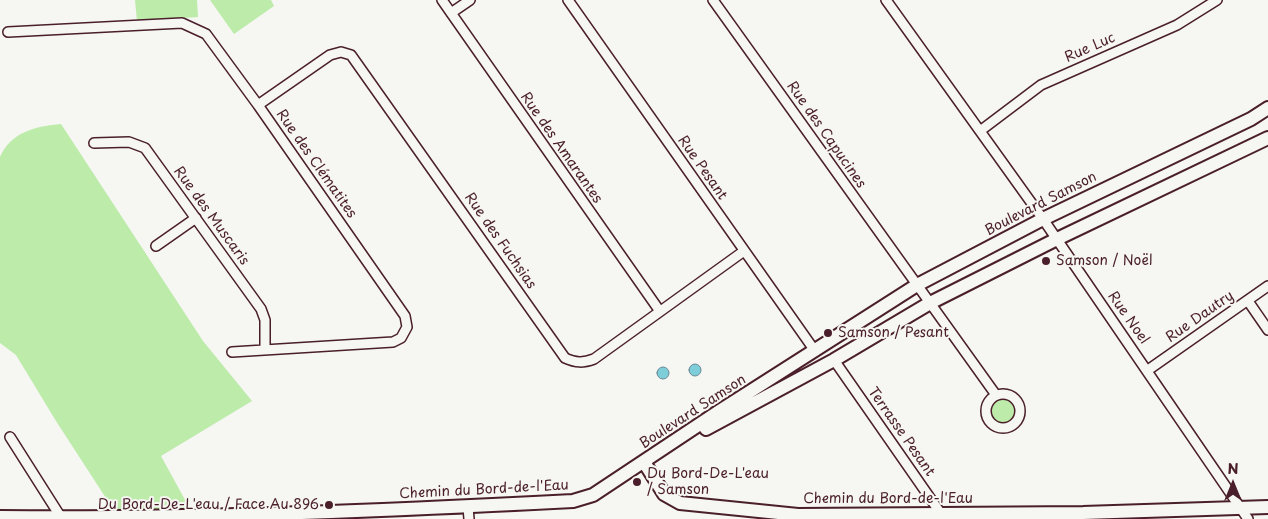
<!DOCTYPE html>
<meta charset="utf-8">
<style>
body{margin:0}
#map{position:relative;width:1268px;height:519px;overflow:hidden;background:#f6f6f2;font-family:"Playpen Sans",sans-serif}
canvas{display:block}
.north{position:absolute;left:1208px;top:459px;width:50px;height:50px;-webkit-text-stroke:4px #f6f6f2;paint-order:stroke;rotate:0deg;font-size:14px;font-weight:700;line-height:20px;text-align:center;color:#4a1f2b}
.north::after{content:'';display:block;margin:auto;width:18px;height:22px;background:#4a1f2b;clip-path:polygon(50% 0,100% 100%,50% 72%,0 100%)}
</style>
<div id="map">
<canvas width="1268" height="519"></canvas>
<div class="north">N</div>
</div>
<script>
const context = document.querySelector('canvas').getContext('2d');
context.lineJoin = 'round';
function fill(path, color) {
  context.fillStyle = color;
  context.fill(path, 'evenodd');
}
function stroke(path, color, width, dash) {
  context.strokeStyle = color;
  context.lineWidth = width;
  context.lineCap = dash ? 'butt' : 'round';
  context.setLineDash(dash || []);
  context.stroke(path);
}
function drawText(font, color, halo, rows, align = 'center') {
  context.font = font + ' "Playpen Sans",sans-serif';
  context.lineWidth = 4;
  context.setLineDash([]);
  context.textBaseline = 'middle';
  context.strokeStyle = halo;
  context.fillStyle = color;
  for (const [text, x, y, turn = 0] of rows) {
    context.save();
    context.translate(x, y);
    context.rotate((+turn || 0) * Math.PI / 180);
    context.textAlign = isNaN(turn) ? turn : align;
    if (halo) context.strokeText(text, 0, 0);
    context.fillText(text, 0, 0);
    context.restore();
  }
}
fill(new Path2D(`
 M 135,0 L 197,0 L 198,17 L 137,21 Z
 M 210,0 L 271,0 L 274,6 L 234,34 Z
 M 61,124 L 203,341 L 252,401 L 161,456 L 190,509 L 115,512 L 56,421 L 16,355 L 0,343 L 0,157 C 11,132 36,126 61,124 Z
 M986 411a17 17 0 1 1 34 0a17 17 0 1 1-34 0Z`), '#bcebaa');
const water = new Path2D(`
 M689 370a6 6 0 1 1 12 0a6 6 0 1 1-12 0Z
 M657 373a6 6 0 1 1 12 0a6 6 0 1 1-12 0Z`);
fill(water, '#7eceda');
stroke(water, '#698894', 1);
const street = new Path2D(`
 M 442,0 L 659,310
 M 568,0 L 815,351
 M 713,0 L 996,395
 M 886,0 L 1043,219 L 1248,519
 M 451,13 L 470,0
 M 8,32 L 182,23 L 206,34 L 258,105 L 405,316 L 407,327 L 401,338 L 393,342 L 232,352
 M 258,105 L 330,55 L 341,52 L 351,55 L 565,358 C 576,363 583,363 594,359 L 744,251
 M 980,131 L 1041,85 L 1177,25 L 1217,0
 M 94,143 L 129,142 L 145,148 L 261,309 L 265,320 L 265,350
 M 156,246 L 196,218
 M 1248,301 L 1268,330
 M 834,360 L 944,518
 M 1148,370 L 1268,286
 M986 411a17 17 0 1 1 34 0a17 17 0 1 1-34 0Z
 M 10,437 L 62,519
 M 468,507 L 469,519`);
const secondary = new Path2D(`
 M 706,429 L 834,360 L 930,303 L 1057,239 L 1268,138
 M 644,462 L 664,494 L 680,503 L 798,515 L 1083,513 L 1268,507
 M 0,517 C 191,519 382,511 573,501 L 593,495 L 718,412 L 917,285 L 1043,219 L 1251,119 L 1268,108`);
stroke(street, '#4a1f2b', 12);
stroke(secondary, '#4a1f2b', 16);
stroke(street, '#f6f6f2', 9);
stroke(secondary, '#f6f6f2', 12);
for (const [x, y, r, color] of [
 [1046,261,5,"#4a1f2b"],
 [828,333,5,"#4a1f2b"],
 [637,482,5,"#4a1f2b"],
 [329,505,5,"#4a1f2b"]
]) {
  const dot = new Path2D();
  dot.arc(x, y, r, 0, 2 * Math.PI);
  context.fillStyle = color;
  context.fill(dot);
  stroke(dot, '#f6f6f2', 2);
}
drawText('14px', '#4a1f2b', '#f6f6f2', [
 ["Rue Luc",1090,48,-24],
 ["Rue des Capucines",826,135,55],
 ["Rue des Amarantes",561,148,55],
 ["Rue des Clématites",316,164,55],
 ["Rue Pesant",702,168,55],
 ["Boulevard Samson",1041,204,-27],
 ["Rue des Muscaris",211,216,54],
 ["Rue des Fuchsias",500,241,55],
 ["Rue Dautry",1200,317,-35],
 ["Rue Noel",1128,318,55],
 ["Boulevard Samson",693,412,-33],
 ["Terrasse Pesant",901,432,55],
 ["Chemin du Bord-de-l'Eau",484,490,-3],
 ["Chemin du Bord-de-l'Eau",888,499]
]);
drawText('14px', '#4a1f2b', '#f6f6f2', [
 ["Samson / Noël",1056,261],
 ["Samson / Pesant",838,333],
 ["Du Bord-De-L'eau",647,474],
 ["/ Samson",647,490],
 ["Du Bord-De-L'eau / Face Au 896",319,505,"right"]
], 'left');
</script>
